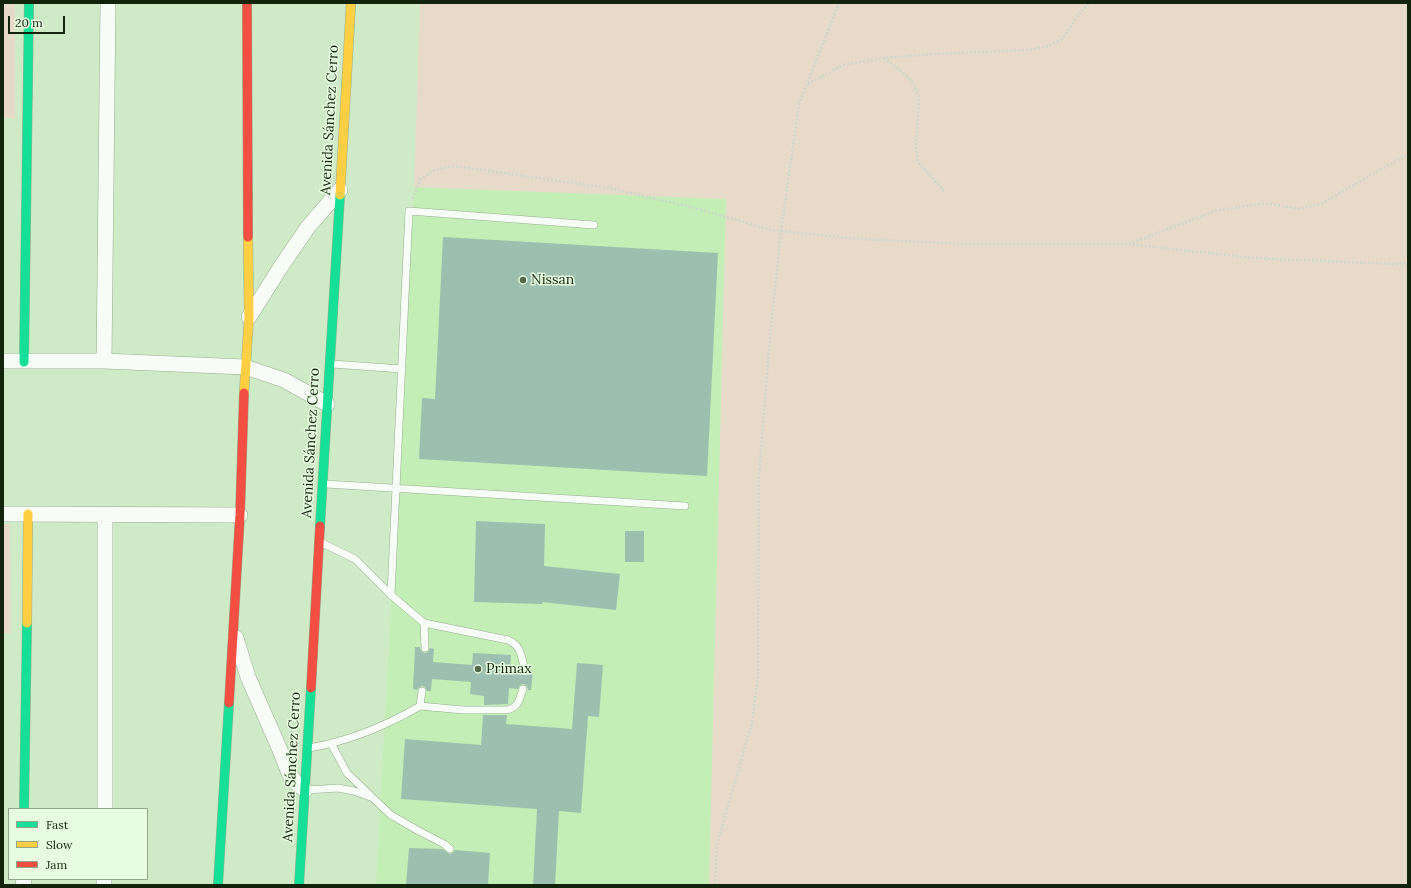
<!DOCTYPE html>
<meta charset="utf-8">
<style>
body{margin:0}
#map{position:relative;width:1411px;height:888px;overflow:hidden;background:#cfeac6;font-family:Lora,serif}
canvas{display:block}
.frame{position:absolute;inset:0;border:4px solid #12240b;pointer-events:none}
.legend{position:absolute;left:8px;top:808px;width:140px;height:72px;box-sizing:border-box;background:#e8fce2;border:1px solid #92a68c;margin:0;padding:5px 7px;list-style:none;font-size:12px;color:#12240b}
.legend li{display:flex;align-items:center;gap:8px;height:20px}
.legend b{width:20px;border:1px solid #92a68c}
.scale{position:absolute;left:8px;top:16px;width:57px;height:18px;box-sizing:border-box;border:2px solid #12240b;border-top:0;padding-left:5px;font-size:12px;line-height:14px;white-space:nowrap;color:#12240b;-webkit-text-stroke:3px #e8fce2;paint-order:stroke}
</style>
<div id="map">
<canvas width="1411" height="888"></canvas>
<div class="frame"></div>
<ul class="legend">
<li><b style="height:5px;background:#16e098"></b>Fast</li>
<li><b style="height:5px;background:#ffcf43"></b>Slow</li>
<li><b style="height:5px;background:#f24e42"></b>Jam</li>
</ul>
<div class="scale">20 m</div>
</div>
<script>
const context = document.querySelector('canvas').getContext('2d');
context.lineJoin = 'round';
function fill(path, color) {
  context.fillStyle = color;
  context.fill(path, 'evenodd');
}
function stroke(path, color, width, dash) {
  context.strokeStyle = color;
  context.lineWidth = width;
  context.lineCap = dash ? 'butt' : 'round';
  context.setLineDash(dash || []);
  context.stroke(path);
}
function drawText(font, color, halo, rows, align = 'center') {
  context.font = font + ' Lora,serif';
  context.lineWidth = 3;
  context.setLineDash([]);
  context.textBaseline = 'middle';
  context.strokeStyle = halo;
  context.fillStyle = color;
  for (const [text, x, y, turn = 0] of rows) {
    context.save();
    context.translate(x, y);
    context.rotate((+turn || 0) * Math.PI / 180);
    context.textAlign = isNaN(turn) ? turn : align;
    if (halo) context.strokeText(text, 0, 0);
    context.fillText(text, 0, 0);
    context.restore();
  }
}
fill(new Path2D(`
 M 414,187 L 726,199 L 709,885 L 376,885 Z`), '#c3eeb6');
fill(new Path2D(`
 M 3,3 L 15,3 L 15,118 L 3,118 Z
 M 420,3 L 1408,3 L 1408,885 L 709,885 L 726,199 L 414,187 Z
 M 3,524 L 10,524 L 11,633 L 3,633 Z`), '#e8dac9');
fill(new Path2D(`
 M 443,237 L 718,253 L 707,476 L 419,459 L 422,398 L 435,399 Z
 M 476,521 L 545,524 L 544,566 L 620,574 L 616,610 L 542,602 L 542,604 L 474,602 Z
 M 625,531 L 644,531 L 644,562 L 625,562 Z
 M 415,647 L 420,647 L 421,651 L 425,653 L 428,652 L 430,648 L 434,649 L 433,662 L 472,665 L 473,653 L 511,655 L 510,668 L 520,669 L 521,673 L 524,675 L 528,674 L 530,670 L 533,671 L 531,690 L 528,690 L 527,686 L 524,684 L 520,685 L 518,689 L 509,688 L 508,704 L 484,705 L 484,696 L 470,694 L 471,682 L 432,679 L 431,691 L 427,691 L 425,687 L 422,686 L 418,688 L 417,690 L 413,689 Z
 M 577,663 L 603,665 L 599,717 L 588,716 L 581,813 L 559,811 L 555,885 L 533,885 L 537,809 L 401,799 L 405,739 L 481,745 L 483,715 L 507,715 L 506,724 L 572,729 Z
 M 409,848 L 442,849 L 450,854 L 454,852 L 455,850 L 490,853 L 488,885 L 406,885 Z`), '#9dbfaf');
const lane = new Path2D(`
 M 332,364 L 402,369
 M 326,484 L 685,506
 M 322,543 L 355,559 L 391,595 L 424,623 L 425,648
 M 391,595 L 409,211 L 594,225
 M 424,623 L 508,640 C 522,646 521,657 525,670
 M 420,706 L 463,710 L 507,710 C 519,707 519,700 523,689
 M 332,745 L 347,773 L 370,795
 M 309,748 C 350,741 384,727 420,706 L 422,691
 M 307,790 L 338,788 L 354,791 L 373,798 L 391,815 L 417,830 L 444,844 L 450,849`);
const street = new Path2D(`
 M 249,317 L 282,265 L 308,227 L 340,190
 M 3,361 L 104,361 L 245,367 L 284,380 L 327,404
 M 104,361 L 108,3
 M 3,514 L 240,515
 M 236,638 L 248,677 L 280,750 L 289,773 L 295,782 L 305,790
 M 105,809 L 105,515
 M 23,885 L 24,879
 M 104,885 L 104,879`);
const fast = new Path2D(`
 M 24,362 L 29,3
 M 320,526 L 340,195
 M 24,809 L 27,623
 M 218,885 L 229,703
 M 299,885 L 311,688`);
const slow = new Path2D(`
 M 340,195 L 351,3
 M 244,393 L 249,318 L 248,237
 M 27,623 L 28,514`);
const jam = new Path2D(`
 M 247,3 L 248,237
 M 311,688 L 320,526
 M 229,703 L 240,515 L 244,393`);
stroke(lane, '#97ac90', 8);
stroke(street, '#97ac90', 16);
stroke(fast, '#97ac90', 10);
stroke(slow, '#97ac90', 10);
stroke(jam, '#97ac90', 10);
stroke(new Path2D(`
 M 884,58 L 905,74 L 914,84 L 919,99 L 916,147 L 918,162 L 946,193
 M 808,84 L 843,65 L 884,58 L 935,54 L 1030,50 L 1048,46 L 1062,39 L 1080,13 L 1089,3
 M 413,199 L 420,180 L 434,170 L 454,166 L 609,188 L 691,207 L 772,230 L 858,239 L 971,244 L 1128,244 L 1253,258 L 1394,264 L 1408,263
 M 1129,244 L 1215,211 L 1265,203 L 1299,209 L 1321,204 L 1408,154
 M 715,885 L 717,844 L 752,723 L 758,675 L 759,475 L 770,336 L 781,231 L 799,104 L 839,3`), '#cfd7cd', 2.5, [2, 2]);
stroke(lane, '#f8fcf6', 7);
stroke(street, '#f8fcf6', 15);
stroke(fast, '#16e098', 9);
stroke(slow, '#ffcf43', 9);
stroke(jam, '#f24e42', 9);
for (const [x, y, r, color] of [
 [523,280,4,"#54694c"],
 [478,669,4,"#54694c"]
]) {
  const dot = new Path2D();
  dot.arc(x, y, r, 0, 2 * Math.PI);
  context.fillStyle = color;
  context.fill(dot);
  stroke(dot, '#e8fce2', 1.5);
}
drawText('14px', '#12240b', '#e8fce2', [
 ["Avenida Sánchez Cerro",330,120,-87],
 ["Avenida Sánchez Cerro",311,443,-87],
 ["Avenida Sánchez Cerro",292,767,-87]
]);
drawText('14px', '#12240b', '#e8fce2', [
 ["Nissan",531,280],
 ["Primax",486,669]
], 'left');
</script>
